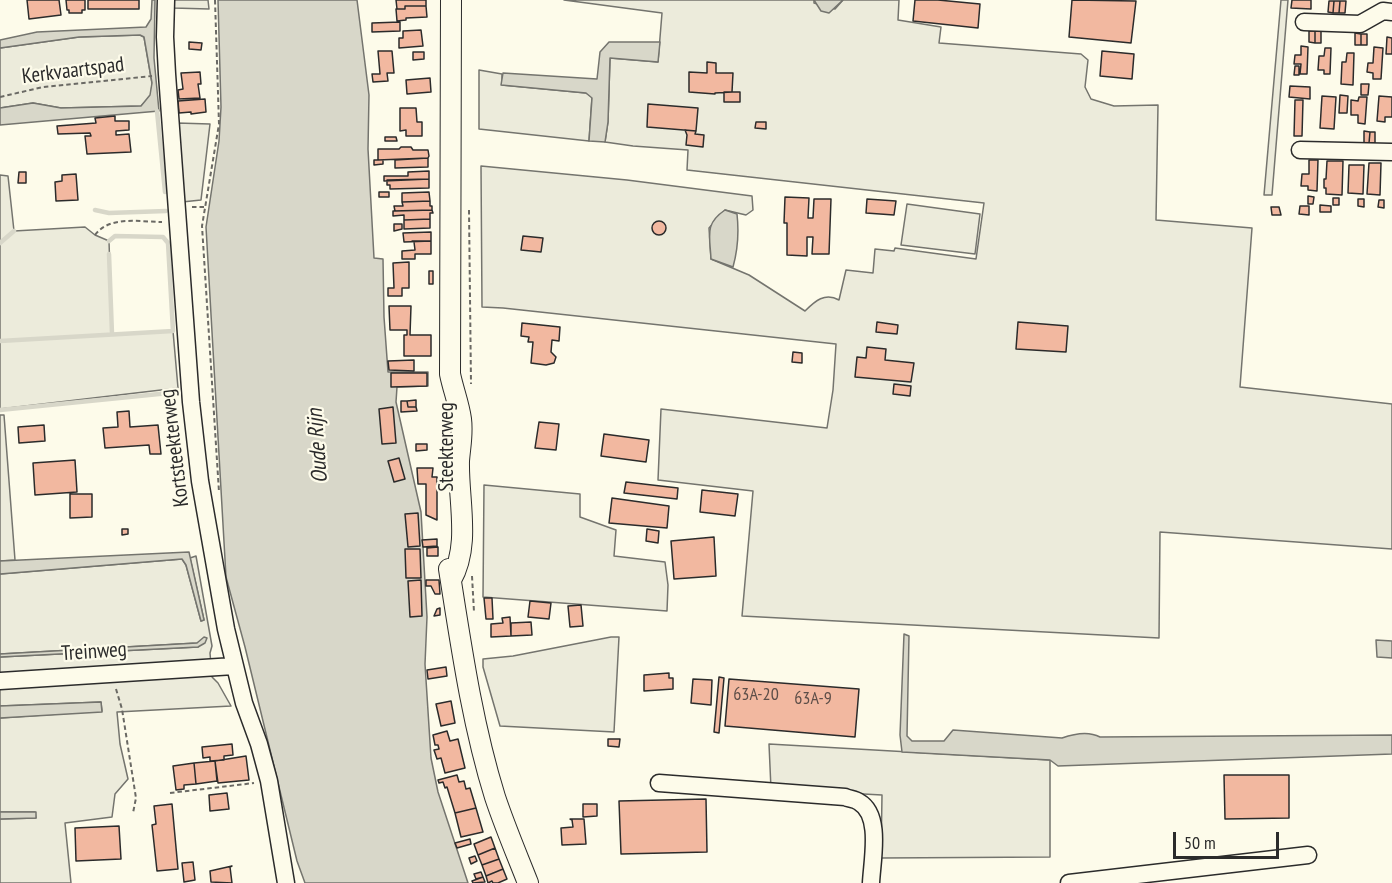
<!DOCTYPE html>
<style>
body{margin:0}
#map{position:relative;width:1392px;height:883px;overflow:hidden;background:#fdfbea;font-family:"PT Sans Narrow",sans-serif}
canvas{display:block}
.scale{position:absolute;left:1173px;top:832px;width:106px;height:27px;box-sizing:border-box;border:3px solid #2b2b2b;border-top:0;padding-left:8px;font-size:18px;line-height:21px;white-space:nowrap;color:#2b2b2b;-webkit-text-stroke:4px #fdfbea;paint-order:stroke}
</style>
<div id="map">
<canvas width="1392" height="883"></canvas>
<div class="scale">50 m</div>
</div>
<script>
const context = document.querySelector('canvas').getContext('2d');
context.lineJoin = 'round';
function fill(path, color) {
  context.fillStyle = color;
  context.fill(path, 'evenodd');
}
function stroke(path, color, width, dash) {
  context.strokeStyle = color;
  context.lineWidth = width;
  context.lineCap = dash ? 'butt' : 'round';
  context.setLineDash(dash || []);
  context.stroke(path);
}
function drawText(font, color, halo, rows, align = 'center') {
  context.font = font + ' "PT Sans Narrow",sans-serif';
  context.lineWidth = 4.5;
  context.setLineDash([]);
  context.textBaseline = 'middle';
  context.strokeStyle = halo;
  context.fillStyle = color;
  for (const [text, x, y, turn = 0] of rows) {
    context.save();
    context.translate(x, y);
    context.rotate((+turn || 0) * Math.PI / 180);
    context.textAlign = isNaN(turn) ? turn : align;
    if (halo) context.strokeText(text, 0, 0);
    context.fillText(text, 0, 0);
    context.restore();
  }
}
const green = new Path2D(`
 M 173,0 L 208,0 L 209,9 L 173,8 Z
 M 564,0 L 814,0 L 814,3 L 835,9 L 843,0 L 899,0 L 898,20 L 941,27 L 939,43 L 1081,54 L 1088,60 L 1085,87 L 1091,99 L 1114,106 L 1158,105 L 1156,220 L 1252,228 L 1240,387 L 1392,404 L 1392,549 L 1160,532 L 1159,638 L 742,616 L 753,491 L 658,480 L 661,409 L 827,428 L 833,390 L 836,344 L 503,308 L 482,307 L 481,166 L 627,180 L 752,196 L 753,210 L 746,215 L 725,210 L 709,228 L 711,259 L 749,275 L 805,311 C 815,301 825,292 839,300 L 846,270 L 873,273 L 875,249 L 894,251 L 895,248 L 976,259 L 984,203 L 687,170 L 688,150 L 633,146 L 605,142 L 608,122 L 610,58 L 658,62 L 662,13 Z
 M 1281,0 L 1288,0 L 1272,195 L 1264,195 Z
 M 140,35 L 144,37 L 152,83 L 151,96 L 141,106 L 61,108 L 33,103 L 0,108 L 0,48 L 79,37 Z
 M 479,70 L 502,74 L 502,85 L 586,93 L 592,97 L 589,141 L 479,129 Z
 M 177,123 L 210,124 L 201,200 L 182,202 Z
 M 0,175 L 8,176 L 14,231 L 85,227 L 95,235 L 109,241 L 112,334 L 173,331 L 178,388 L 0,409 L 0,342 L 18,340 L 0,340 Z
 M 907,204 L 980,214 L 975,254 L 901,245 Z
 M 0,415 L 4,415 L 15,560 L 0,561 Z
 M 484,485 L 580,494 L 580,517 L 616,530 L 614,556 L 665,562 L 668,585 L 667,611 L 483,597 Z
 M 196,556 L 212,646 L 210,653 L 212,677 L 218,683 L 231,706 L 117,712 L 120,744 L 128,779 L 115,794 L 112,817 L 65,823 L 71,883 L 0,883 L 0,819 L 36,818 L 35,812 L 0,812 L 0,718 L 102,711 L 101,702 L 0,706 L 0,657 L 198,647 L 202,641 L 197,643 L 0,654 L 0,574 L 182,559 L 186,565 L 201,621 L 204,620 L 190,558 Z
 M 611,637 L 619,637 L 614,732 L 500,726 L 483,667 L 483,659 L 513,656 Z
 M 769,744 L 1050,760 L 1050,857 L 881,858 L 882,795 L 771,789 Z`);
fill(green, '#ecebdb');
stroke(green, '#74746e', 1.5);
const water = new Path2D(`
 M 152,0 L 155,0 L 154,58 L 159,111 L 0,125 L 0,108 L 33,103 L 61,108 L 141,106 L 150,95 L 152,83 L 144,37 L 140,35 L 79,37 L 0,48 L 0,40 L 37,32 L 146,27 L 151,19 Z
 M 218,0 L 357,0 L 369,95 L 368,149 L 374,258 L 383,259 L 384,317 L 388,372 L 428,372 L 428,386 L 397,387 L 396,402 L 421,512 L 427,617 L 425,664 L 431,758 L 438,792 L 468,883 L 305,883 L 297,861 L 245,647 L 226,577 L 206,227 L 219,141 L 221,107 Z
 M 814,0 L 843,0 L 829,13 L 821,11 Z
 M 609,42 L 660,42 L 658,62 L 610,58 L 608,122 L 605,142 L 589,141 L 592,98 L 586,93 L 501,85 L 503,73 L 597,79 L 600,52 Z
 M 725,210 L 737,214 C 739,232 738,249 733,267 L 711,259 C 710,236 704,224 725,210 Z
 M 189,552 L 204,620 L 201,621 L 186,565 L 182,559 L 0,574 L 0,561 Z
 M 904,634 L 909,636 L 907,736 L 912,741 L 944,741 L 953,730 L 1062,738 C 1073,734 1089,731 1100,737 L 1392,735 L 1392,754 L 1058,766 L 1050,760 L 902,752 L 900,735 Z
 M 204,637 L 207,638 L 205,643 L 198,647 L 0,657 L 0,654 L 197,643 Z
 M 1376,640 L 1392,641 L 1392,658 L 1377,657 Z
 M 101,702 L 102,712 L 0,718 L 0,706 Z
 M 0,812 L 36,812 L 36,818 L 0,819 Z`);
fill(water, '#d8d7c9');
stroke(water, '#74746e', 1.5);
stroke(new Path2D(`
 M 157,111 L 165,192
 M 95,210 L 109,213 L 166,211
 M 0,243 L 14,231
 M 109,254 L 112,334
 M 0,341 L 173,331 L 168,243 L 163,237 L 115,236 L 109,241
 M 0,410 L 179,392`), '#d8d7c9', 4.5);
const building = new Path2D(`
 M 27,0 L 59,0 L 61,15 L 29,19 Z
 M 66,0 L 85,0 L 85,10 L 82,10 L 82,13 L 69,13 L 69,10 L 67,10 Z
 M 88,0 L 139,0 L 139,9 L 88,9 Z
 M 396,0 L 426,0 L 426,6 L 405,6 L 405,9 L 397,9 Z
 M 915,0 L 938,0 L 980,4 L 978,28 L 913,21 Z
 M 1072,0 L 1136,1 L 1131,43 L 1069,37 Z
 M 1292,0 L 1311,0 L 1311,9 L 1291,8 Z
 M 1329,1 L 1334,1 L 1333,13 L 1328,12 Z
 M 1334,1 L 1340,1 L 1339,13 L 1333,13 Z
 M 1340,1 L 1346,1 L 1345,13 L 1339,13 Z
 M 405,6 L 426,6 L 427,17 L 406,18 L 406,20 L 397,21 L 396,9 L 405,9 Z
 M 400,22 L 400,31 L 372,32 L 372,23 Z
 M 421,30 L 423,46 L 399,48 L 399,38 L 403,38 L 403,31 Z
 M 1309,31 L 1315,31 L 1315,43 L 1309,42 Z
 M 1315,31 L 1321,31 L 1321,43 L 1315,43 Z
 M 1355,33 L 1361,34 L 1361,45 L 1355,45 Z
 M 1361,34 L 1367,34 L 1367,45 L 1361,45 Z
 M 1387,37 L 1392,38 L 1392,54 L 1386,54 Z
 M 189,42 L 202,43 L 201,50 L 189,49 Z
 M 1301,46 L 1308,47 L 1307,74 L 1300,74 L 1301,64 L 1294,64 L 1295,55 L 1301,55 Z
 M 1374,47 L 1383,48 L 1381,79 L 1373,79 L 1373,73 L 1367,72 L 1368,63 L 1373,63 Z
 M 1325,48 L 1331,48 L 1330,74 L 1324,74 L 1324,70 L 1318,70 L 1319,56 L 1324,56 Z
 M 378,51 L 392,51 L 394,73 L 387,73 L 388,81 L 373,82 L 372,74 L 380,74 Z
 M 1102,51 L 1134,54 L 1132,79 L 1100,76 Z
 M 413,52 L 424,52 L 424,59 L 413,60 Z
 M 1347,53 L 1354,53 L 1353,85 L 1341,84 L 1342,62 L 1346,62 Z
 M 707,62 L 716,63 L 716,73 L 733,73 L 732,92 L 715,93 L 715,94 L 689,92 L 689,72 L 707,73 Z
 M 1295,66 L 1299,66 L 1299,75 L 1294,75 Z
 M 200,72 L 201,84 L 198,84 L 200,98 L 179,99 L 178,90 L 183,89 L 181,73 Z
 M 430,78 L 431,92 L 407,94 L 406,80 Z
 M 1361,84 L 1369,84 L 1368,95 L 1361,95 Z
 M 1290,86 L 1310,87 L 1310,99 L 1289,97 Z
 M 724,92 L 740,92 L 740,102 L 724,102 Z
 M 1340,95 L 1348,96 L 1347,113 L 1339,113 Z
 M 1322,96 L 1336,97 L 1334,129 L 1320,128 Z
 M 1379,96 L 1392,97 L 1392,117 L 1385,117 L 1385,122 L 1377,121 Z
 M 1359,97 L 1367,97 L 1365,124 L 1358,123 L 1358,115 L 1351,115 L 1351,100 L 1358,101 Z
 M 205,99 L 206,112 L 191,114 L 191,112 L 179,113 L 178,101 Z
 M 1295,100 L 1303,100 L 1302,136 L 1294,136 Z
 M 648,104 L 698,108 L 696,131 L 647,127 Z
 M 400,108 L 416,108 L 417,122 L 422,122 L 422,136 L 406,136 L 406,130 L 400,131 Z
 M 115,116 L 115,121 L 129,121 L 129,130 L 116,131 L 116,135 L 129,134 L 131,152 L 87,154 L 85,136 L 91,136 L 90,133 L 58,134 L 57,126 L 96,123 L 95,118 Z
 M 756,122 L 766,122 L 766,129 L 755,128 Z
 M 685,130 L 696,131 L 695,134 L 704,135 L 703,147 L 686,145 L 687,135 Z
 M 1364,131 L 1370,132 L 1369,143 L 1364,143 Z
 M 1370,132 L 1375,132 L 1375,143 L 1369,143 Z
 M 385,137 L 396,137 L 397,141 L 385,141 Z
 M 401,147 L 411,147 L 413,150 L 428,150 L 429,156 L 428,158 L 378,160 L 378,149 L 399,149 Z
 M 428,158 L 428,167 L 395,168 L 395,160 Z
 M 374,160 L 383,160 L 383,164 L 374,165 Z
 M 1309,160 L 1318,160 L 1317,191 L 1308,190 L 1308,186 L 1301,186 L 1302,174 L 1309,174 Z
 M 1327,161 L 1343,161 L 1342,195 L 1326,194 L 1326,188 L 1324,188 L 1324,179 L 1326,179 Z
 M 1369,163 L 1381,163 L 1380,195 L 1367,194 Z
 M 1349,165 L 1364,165 L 1363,194 L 1348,193 Z
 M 429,171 L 429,179 L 384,181 L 384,176 L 408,176 L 408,172 Z
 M 19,172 L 26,172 L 26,183 L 18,183 Z
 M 76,174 L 78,200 L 56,201 L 55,182 L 62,181 L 62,175 Z
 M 429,179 L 429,188 L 390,189 L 390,185 L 387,185 L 387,180 Z
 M 379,192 L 389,192 L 389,197 L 379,197 Z
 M 429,192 L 430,201 L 402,202 L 402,193 Z
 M 1308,196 L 1314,197 L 1313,204 L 1308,204 Z
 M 785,197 L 809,198 L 808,218 L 813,218 L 814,199 L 831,199 L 829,254 L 812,254 L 813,237 L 807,237 L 807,256 L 787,255 L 787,223 L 784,223 Z
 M 1333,198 L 1339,198 L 1339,205 L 1333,205 Z
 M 867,199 L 896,201 L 894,215 L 866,213 Z
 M 1358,199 L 1364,199 L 1364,207 L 1358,206 Z
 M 1379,200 L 1384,200 L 1384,208 L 1378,207 Z
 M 430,201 L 430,206 L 432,206 L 432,210 L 395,211 L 394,206 L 403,206 L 402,202 Z
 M 1320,205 L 1331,206 L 1331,212 L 1320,212 Z
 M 1300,206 L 1309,206 L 1309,215 L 1299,214 Z
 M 1271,207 L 1279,207 L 1281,215 L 1272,215 Z
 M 432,210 L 433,213 L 430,213 L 430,219 L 404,220 L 404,215 L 393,216 L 393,211 Z
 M 430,219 L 430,228 L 404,229 L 404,220 Z
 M652 228a7 7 0 1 1 14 0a7 7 0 1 1-14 0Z
 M 394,224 L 402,224 L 402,229 L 394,231 Z
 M 431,232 L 431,241 L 404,242 L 403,233 Z
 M 523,236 L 543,238 L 541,252 L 521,250 Z
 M 412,241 L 431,241 L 431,254 L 415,254 L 415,259 L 402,259 L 402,251 L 415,250 L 414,242 Z
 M 409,262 L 409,288 L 402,288 L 402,296 L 388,296 L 388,288 L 394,288 L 393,263 Z
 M 429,271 L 433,271 L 433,284 L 429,284 Z
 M 389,306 L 411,306 L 410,335 L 431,335 L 431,356 L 404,356 L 404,335 L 407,335 L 407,330 L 390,330 Z
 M 877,322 L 898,325 L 897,334 L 876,332 Z
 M 1018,322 L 1068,326 L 1066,352 L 1016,349 Z
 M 522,323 L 560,327 L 559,341 L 552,340 L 551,352 L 556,357 L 554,363 L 546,365 L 531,363 L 533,342 L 528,342 L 529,337 L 521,336 Z
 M 867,347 L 886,349 L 885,360 L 914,363 L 911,382 L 855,377 L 857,357 L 866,358 Z
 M 793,352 L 802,353 L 802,363 L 792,362 Z
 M 414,360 L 414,371 L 389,370 L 388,361 Z
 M 391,373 L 427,373 L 427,386 L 391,387 Z
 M 894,384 L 911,386 L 910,396 L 893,394 Z
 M 416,400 L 416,407 L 408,407 L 407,401 Z
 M 401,401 L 407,401 L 408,407 L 416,407 L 417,411 L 401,412 Z
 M 393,407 L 396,443 L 382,444 L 379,409 Z
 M 129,411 L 130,427 L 158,425 L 161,454 L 150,454 L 149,445 L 105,448 L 103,428 L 118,427 L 117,412 Z
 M 539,422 L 559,424 L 556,450 L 535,448 Z
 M 44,425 L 45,441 L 19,443 L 18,427 Z
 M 604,434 L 649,440 L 646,462 L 601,456 Z
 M 416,444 L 427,444 L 427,450 L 416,451 Z
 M 399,458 L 405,479 L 394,482 L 388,461 Z
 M 75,460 L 77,492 L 35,495 L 33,463 Z
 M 417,468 L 433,468 L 432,477 L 437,477 L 437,520 L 426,515 L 426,484 L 418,484 Z
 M 626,482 L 678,488 L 677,499 L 624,493 Z
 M 702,490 L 738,494 L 735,516 L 700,512 Z
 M 70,494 L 92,494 L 92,517 L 70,518 Z
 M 612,498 L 669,506 L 667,528 L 609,523 Z
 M 418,513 L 420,546 L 408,547 L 405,514 Z
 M 122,529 L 128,529 L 128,534 L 122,535 Z
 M 647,529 L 659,531 L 658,543 L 646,541 Z
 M 714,537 L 716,576 L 674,579 L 671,541 Z
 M 437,539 L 437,546 L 423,547 L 422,540 Z
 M 438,547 L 438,556 L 427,556 L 427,548 Z
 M 405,549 L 420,549 L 421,578 L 406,578 Z
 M 421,580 L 422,616 L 410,617 L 408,581 Z
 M 426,580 L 439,580 L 440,594 L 435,594 L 431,586 L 426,586 Z
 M 484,598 L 492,598 L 493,619 L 486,619 Z
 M 530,601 L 551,603 L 549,619 L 528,617 Z
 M 581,605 L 583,626 L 570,627 L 568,606 Z
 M 440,608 L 440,615 L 434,616 L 437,609 Z
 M 510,617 L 511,636 L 491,637 L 491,624 L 503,623 L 502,618 Z
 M 531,622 L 532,635 L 511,636 L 511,623 Z
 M 446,667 L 447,676 L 428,679 L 427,670 Z
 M 669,673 L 669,678 L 673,678 L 673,689 L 644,691 L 644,675 Z
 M 719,677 L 724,678 L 719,733 L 714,732 Z
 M 693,679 L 712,680 L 711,705 L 691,703 Z
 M 729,679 L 859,689 L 855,737 L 725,726 Z
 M 451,701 L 455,723 L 441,726 L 436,704 Z
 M 447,731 L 450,741 L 458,739 L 465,768 L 445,773 L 441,758 L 437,759 L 434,750 L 439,749 L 438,745 L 435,745 L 433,735 Z
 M 608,739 L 620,739 L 619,747 L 608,746 Z
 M 232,744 L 233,755 L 224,756 L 224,760 L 210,761 L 210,757 L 203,758 L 202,747 Z
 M 246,756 L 249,780 L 218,783 L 215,761 Z
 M 215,761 L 217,781 L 196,784 L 194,763 Z
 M 194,763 L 196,784 L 184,785 L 184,789 L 176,790 L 173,766 Z
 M 457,775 L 459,782 L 464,781 L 466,789 L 470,788 L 476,808 L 455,813 L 447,787 L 445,788 L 443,782 L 439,783 L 438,780 Z
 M 1224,775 L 1289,775 L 1289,818 L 1225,819 Z
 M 227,793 L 229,809 L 210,811 L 209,795 Z
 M 706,799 L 707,852 L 621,854 L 619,801 Z
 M 172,804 L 178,869 L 157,871 L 152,825 L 156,824 L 154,806 Z
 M 583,804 L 597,804 L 597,816 L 583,817 Z
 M 476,808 L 483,832 L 461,837 L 455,813 Z
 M 570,819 L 584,819 L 586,844 L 562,845 L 561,828 L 573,827 L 572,820 Z
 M 119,826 L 121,859 L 76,861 L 75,828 Z
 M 491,837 L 495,848 L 478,855 L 474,844 Z
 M 470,839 L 471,844 L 457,848 L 455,843 Z
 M 495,848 L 499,859 L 482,865 L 478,855 Z
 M 475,856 L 477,861 L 471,864 L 469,858 Z
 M 499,859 L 503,869 L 486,876 L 482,865 Z
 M 193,862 L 195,880 L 184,882 L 182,863 Z
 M 232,866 L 230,867 L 232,883 L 211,882 L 210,871 Z
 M 503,869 L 507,879 L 498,883 L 493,883 L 492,881 L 488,883 L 486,876 Z
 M 481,872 L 483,877 L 476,879 L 474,874 Z
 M 483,877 L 485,882 L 473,883 L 472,881 Z`);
fill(building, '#f2b8a0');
stroke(building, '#2b2b2b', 1.5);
const minor = new Path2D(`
 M 166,0 L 165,37 L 167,74 L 191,402 L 200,481 L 226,629 L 244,703 L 259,744 L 269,781 L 286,883
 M 1304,22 L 1360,24 L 1383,11 L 1392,12
 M 1300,150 L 1392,152
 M 0,681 L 234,666
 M 659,783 L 845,797 C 849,799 855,799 859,802 C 882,815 872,860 871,883
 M 1069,883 L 1308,855`);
const major = new Path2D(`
 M 451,0 L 450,374 C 453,389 459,404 461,419 C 463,434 460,447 459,461 C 458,500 471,545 451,580
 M 449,569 C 461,645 472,723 495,797 C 505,827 517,855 528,883`);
stroke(minor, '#2b2b2b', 19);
stroke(major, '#2b2b2b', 22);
stroke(new Path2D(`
 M 215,0 L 219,124 L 202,226 L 219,492
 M 0,97 L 43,87 L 152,76
 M 192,207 L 204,207
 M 469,210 L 471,384
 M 95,235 C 110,215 140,222 162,222
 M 472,576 L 474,612
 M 116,689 L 122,709 L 136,798 L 133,813
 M 170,793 L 254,783`), '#6a6964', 2, [4.5, 3]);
stroke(minor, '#fdfbea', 16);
stroke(major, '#fdfbea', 20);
drawText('18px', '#5d4e48', null, [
 ["63A-20",756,695],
 ["63A-9",813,699]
]);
drawText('21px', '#2b2b2b', '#fdfbea', [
 ["Kerkvaartspad",73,71,-7],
 ["Steekterweg",447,447,-90],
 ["Kortsteekterweg",175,448,-97],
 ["Treinweg",94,652,-4]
]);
drawText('italic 22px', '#2b2b2b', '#fdfbea', [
 ["Oude Rijn",318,446,-94]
]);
</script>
